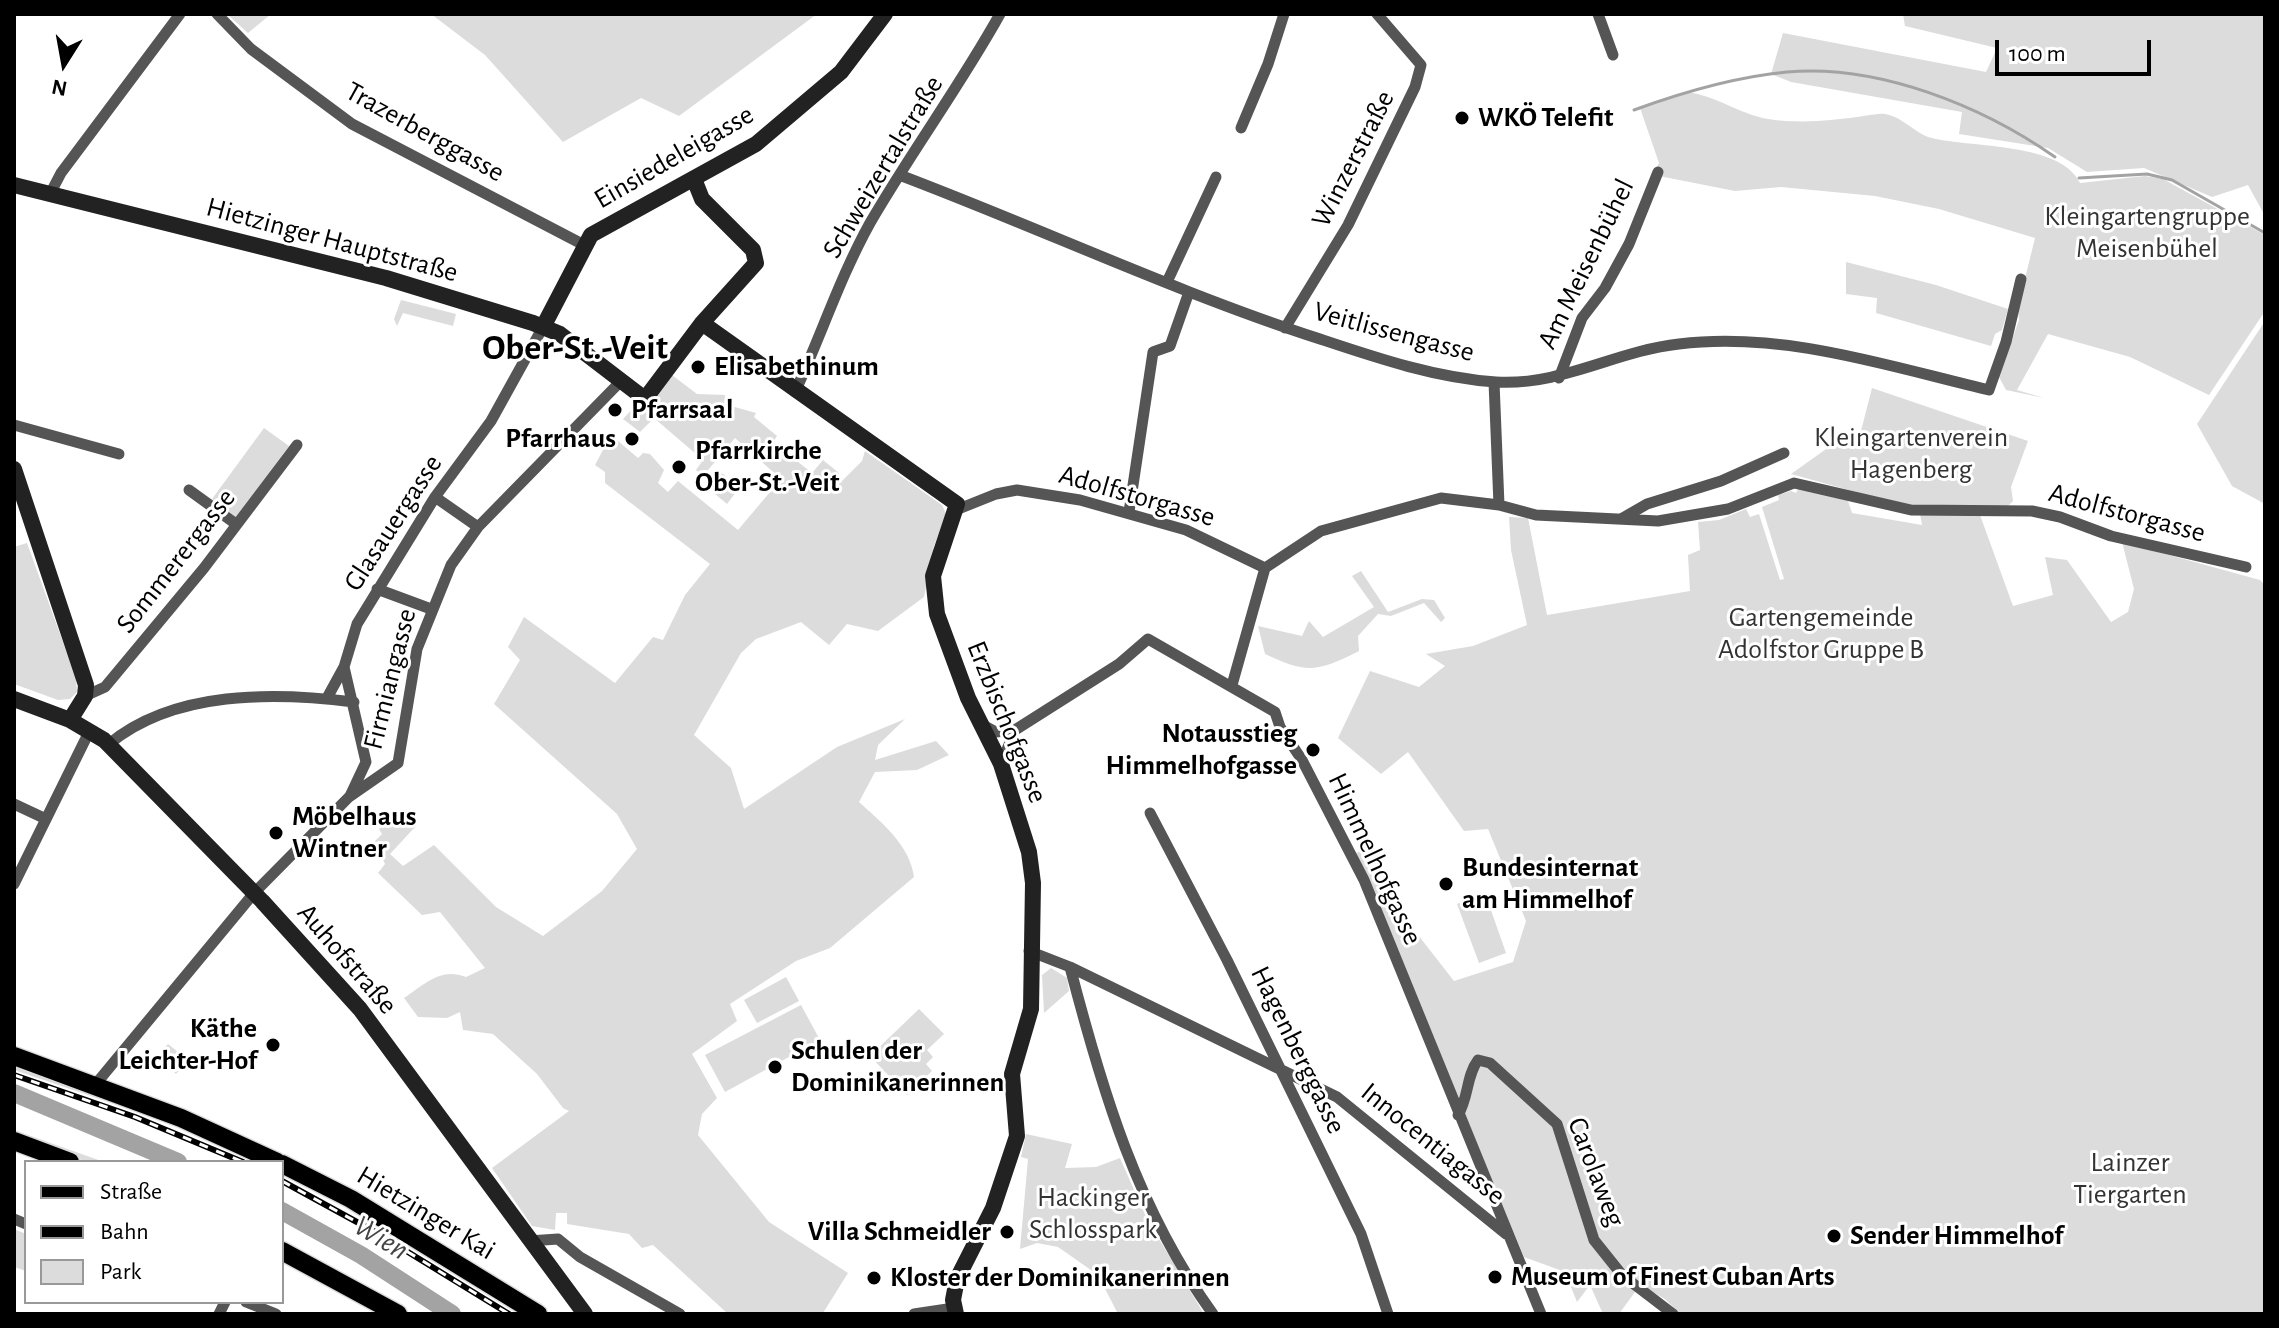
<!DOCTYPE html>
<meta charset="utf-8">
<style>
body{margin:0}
#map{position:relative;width:2279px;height:1328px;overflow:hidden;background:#fff;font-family:"Alegreya Sans",sans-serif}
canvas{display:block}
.frame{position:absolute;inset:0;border:16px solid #000;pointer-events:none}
.legend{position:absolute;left:24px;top:1160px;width:260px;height:144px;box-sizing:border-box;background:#fff;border:2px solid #999;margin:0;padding:10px 14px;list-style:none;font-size:24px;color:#000}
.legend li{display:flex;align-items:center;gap:16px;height:40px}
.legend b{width:40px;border:2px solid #999}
.north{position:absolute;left:24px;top:24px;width:80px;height:80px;-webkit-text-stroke:6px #fff;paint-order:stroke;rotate:191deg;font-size:22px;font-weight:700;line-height:32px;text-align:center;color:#000}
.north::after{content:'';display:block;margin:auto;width:28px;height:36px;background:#000;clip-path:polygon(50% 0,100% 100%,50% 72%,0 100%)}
.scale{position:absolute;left:1995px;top:40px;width:156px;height:36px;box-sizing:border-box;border:4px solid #000;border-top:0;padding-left:10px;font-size:24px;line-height:28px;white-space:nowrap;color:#000;-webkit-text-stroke:6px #fff;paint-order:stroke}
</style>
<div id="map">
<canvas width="2279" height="1328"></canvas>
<div class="frame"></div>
<ul class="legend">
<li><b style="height:10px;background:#000"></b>Straße</li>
<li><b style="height:10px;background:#000"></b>Bahn</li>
<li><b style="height:22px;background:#dcdcdc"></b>Park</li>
</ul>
<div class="north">N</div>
<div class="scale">100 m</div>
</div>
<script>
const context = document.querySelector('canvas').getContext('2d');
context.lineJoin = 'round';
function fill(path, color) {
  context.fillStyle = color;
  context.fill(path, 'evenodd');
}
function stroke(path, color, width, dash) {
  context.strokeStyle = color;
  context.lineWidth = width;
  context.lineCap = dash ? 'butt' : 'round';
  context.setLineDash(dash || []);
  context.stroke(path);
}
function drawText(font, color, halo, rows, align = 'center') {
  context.font = font + ' "Alegreya Sans",sans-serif';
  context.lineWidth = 6;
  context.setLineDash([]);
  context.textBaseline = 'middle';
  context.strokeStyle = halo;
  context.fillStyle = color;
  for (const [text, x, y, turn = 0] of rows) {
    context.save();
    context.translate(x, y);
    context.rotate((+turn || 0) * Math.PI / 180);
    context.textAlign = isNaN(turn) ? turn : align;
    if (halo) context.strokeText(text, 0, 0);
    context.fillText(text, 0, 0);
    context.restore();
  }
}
fill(new Path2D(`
 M 227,14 L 271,14 L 248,33 Z
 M 431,14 L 817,14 L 679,116 L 641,98 L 563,142 L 485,55 Z
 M 1903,14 L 2265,14 L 2265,216 L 2248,185 L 2212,197 L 2144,168 L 2087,172 L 2048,148 L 1959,134 L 1962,112 L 1791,82 L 1771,74 L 1783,33 L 1986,72 L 1997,48 L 1905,26 Z
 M 1686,92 C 1715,95 1739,114 1768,119 C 1808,125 1841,119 1878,114 C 1898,111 1914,134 1932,138 C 1971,148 2061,142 2080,183 L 2145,176 L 2163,179 L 2265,235 L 2265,311 L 2209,395 L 2130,357 L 2048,334 L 2017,390 L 2044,398 L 2006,390 L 1999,377 L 2019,320 L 2018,307 L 2035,238 L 1939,209 L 1875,196 L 1781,187 L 1735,191 L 1659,176 L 1655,171 L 1659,163 L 1640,108 Z
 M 1846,262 L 1936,285 L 2008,309 L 2002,330 L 1995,334 L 1991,346 L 1876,313 L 1877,298 L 1846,294 Z
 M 401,300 L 456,314 L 453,326 L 403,313 L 397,326 L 394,319 Z
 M 2265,321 L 2265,504 L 2232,486 L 2197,424 Z
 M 672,375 L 697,394 L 725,395 L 724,404 L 756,413 L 754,417 L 777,436 L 773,442 L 812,473 L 823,460 L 839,473 L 830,486 L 834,489 L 862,461 L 865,451 L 942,505 L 946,514 L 934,546 L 924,597 L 878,631 L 847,624 L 829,645 L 801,622 L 756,639 L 741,653 L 694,735 L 731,768 L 744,809 L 837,747 L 905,719 L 878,745 L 875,760 L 936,741 L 949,755 L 917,770 L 875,772 L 859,802 C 881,822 910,845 914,877 L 830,948 L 796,961 L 730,1004 L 737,1021 L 692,1054 L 717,1098 L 702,1114 L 698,1135 L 769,1222 L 848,1273 L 823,1313 L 728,1314 L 653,1245 L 642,1248 L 629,1234 L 567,1224 L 567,1213 L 556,1213 L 555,1230 L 532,1226 L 492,1168 L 569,1111 L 563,1108 L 537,1074 L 493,1034 L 463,1030 L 460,1012 L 447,1018 L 418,1017 L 404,998 C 425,984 441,967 466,977 L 485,968 L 440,912 L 422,915 L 378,873 L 385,864 L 375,841 L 382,834 L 379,829 L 390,820 L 394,822 L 399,810 L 416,826 L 390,854 L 403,866 L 434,845 L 496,907 L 543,936 L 602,891 L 637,849 L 617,814 L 494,704 L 520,660 L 508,647 L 524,617 L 615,683 L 653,637 L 663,640 L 685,595 L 710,564 L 605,483 L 605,472 L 595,465 L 611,435 L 638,458 L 643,453 L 650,454 L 664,470 L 658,483 L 668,492 L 678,481 L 738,530 L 781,479 L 735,438 L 703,476 L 696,470 L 703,460 L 654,418 L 640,432 L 623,419 L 636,405 L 644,410 Z
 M 1872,388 L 2028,441 L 2011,487 L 2013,501 L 2006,508 L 1910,507 L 1791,474 L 1843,437 L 1853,440 L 1861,431 Z
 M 264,428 L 289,446 L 236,517 L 212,499 Z
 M 721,473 L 725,475 L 723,484 L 732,490 L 736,486 L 739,488 L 727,504 L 708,488 Z
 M 1799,488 L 1848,501 L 1852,513 L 1922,525 L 1920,514 L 1980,515 L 2013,606 L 2053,595 L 2045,557 L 2067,560 L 2111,622 L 2128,612 L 2134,589 L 2122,542 L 2260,580 L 2265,585 L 2265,1314 L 1680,1314 L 1665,1299 L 1640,1285 L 1619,1314 L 1603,1314 L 1590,1285 L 1577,1302 L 1565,1272 L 1524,1257 L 1356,853 L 1361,851 L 1404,917 L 1454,981 L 1513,962 L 1526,921 L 1488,829 L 1464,831 L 1408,752 L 1381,774 L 1338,738 L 1370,671 L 1419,687 L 1445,666 L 1426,654 L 1473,646 L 1527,625 L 1511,550 L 1509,517 L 1528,518 L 1547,615 L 1690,591 L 1688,555 L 1700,550 L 1698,522 L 1719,520 L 1746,509 L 1750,517 L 1759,514 L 1780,580 L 1784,579 L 1762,507 L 1779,500 L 1778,495 L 1791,491 L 1796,493 Z
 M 27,543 L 76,678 L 77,692 L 70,699 L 58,700 L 14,684 L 14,547 Z
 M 1361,571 L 1388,612 L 1422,599 L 1434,600 L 1445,618 L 1441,622 L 1424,603 L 1391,616 L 1378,614 L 1358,636 L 1359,651 C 1316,673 1306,673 1265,654 L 1258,626 L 1302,636 L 1309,621 L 1323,637 L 1374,607 L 1352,576 Z
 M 1485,893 L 1506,953 L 1479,963 L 1457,904 Z
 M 1051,968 L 1067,978 L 1069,991 L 1044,1013 L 1042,975 Z
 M 786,977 L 799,1001 L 757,1023 L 744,1000 Z
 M 801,1005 L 820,1040 L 725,1092 L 705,1055 Z
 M 919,1009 L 944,1034 L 927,1050 L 933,1057 L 926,1064 L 932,1071 L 907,1095 L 870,1056 Z
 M 168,1044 L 188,1060 L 176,1074 L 158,1056 Z
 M 14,1065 L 113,1098 L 112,1103 L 14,1070 Z
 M 14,1130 L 104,1162 L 87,1162 L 14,1135 Z
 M 1026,1134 L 1072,1144 L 1065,1168 L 1096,1167 L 1120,1158 L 1147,1219 L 1204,1314 L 1118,1314 L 1098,1275 L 1058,1247 L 1037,1243 L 1020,1249 L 1028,1159 L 1021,1157 Z
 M 14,1229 L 26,1234 L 26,1271 L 14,1267 Z`), '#dcdcdc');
stroke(new Path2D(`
 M 1634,110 C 1683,92 1734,77 1787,72 C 1879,64 1982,106 2055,157
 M 2079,178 L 2147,174 L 2172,180 L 2265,233`), '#a3a3a3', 3);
stroke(new Path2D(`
 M 14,1093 L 178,1162
 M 282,1211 L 361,1255 L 452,1314`), '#a3a3a3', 18);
const primary = new Path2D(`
 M 14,1056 L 181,1118 L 277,1162
 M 14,1141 L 70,1162
 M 282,1164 L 351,1199 L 538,1314
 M 282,1251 L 398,1314`);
stroke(primary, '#dbdbdb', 21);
stroke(new Path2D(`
 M 217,14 L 251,49 L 352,124 L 584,245
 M 1598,14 L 1613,55
 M 1241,128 L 1268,64 L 1284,14
 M 902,176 C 1042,229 1178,293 1320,339 C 1377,358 1436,378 1496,382 C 1562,386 1615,351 1679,344 C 1783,331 1888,366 1989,390 L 2006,342 L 2021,279
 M 50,194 L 61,173 L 180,14
 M 1167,282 L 1216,177
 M 1285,328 L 1348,225 L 1415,87 L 1421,65 L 1377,14
 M 1559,378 L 1582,318 L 1605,288 L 1629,244 L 1658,172
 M 1494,382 L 1499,505
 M 795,392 C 821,336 840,277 870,223 C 911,152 960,86 1000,14
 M 14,425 L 119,454
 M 189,490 L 236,524
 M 435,497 L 478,527
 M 956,510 L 996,494 L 1017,490 L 1080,500 L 1186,530 L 1265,568
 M 1129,512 L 1153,352 L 1170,346 L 1189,292
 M 1621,519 L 1647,504 L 1721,481 L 1784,453
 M 1265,568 L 1321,531 L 1441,498 L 1499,505 L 1536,515 L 1658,521 L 1728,509 L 1794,483 L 1911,510 L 2032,511 L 2060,517 L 2111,536 L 2246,567
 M 377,589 L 431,609
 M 1232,685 L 1265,568
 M 85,696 L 105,687 L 204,568 L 297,445
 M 327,698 L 344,667
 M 983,725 L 996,732 L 1015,730 L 1119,664 L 1148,639 L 1275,712 L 1280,727 L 1302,760 L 1364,880 L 1541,1314
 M 109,744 C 174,690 275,692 354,702
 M 1001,764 L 1015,730
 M 350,796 L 366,762 L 344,667 L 357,624 L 435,497 L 491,421 L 543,327
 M 14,804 L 46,819
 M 1150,813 L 1227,960 L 1361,1234 L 1388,1314
 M 14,884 L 90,730
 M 1029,951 L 1070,967 C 1102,1090 1137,1209 1213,1314
 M 1070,967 L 1337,1097 L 1506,1234
 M 95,1085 L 254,893 L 349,797 L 398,763 L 417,649 L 451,565 L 478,527 L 621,381
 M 1458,1115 C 1469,1097 1466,1076 1478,1060 L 1490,1063 L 1557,1124 L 1594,1240 L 1622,1275 L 1673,1314
 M 14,1219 L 26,1224
 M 529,1241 L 558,1239 L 580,1257 L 680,1314
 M 246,1302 L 276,1314
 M 219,1314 L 225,1302
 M 914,1314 L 954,1308`), '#555', 11);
stroke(new Path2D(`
 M 14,185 L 386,278 L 533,323 L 560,334 L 645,399 L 702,323 L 756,263 L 753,250 L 702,199 L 694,179
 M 702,323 L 957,504 L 933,576 L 937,614 L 968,698 L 1001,764 L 1029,852 L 1033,883 L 1031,1009 L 1012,1074 L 1017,1136 L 993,1208 L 957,1279 L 953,1300 L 956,1314
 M 543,327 L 591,235 L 756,144 L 841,72 L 885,14
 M 14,469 L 86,685 L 85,696 L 70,720
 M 14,699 L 70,720 L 104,740 L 262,901 L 360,1009 L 585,1314`), '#222', 16);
stroke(primary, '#000', 18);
const rail = new Path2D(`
 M 14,1075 L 135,1117 L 243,1162
 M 282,1181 L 377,1233 L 509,1314`);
stroke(rail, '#000', 6);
stroke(rail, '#fff', 3, [9]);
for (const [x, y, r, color] of [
 [1462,118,8,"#000"],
 [698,367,8,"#000"],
 [615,410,8,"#000"],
 [632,439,8,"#000"],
 [679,467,8,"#000"],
 [1313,750,8,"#000"],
 [276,833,8,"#000"],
 [1446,884,8,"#000"],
 [273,1045,8,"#000"],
 [775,1067,8,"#000"],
 [1007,1232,8,"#000"],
 [1834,1236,8,"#000"],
 [1495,1277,8,"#000"],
 [874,1278,8,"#000"]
]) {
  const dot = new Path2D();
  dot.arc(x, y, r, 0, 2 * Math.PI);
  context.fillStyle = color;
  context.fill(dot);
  stroke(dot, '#fff', 3);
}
drawText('bold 28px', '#000', '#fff', [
 ["WKÖ Telefit",1478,118],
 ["Elisabethinum",714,367],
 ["Pfarrsaal",631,410],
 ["Pfarrhaus",616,439,"right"],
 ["Pfarrkirche",695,451],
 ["Ober-St.-Veit",695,483],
 ["Notausstieg",1297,734,"right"],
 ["Himmelhofgasse",1297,766,"right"],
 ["Möbelhaus",292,817],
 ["Wintner",292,849],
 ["Bundesinternat",1462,868],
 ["am Himmelhof",1462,900],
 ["Käthe",257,1029,"right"],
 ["Leichter-Hof",257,1061,"right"],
 ["Schulen der",791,1051],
 ["Dominikanerinnen",791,1083],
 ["Villa Schmeidler",991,1232,"right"],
 ["Sender Himmelhof",1850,1236],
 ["Museum of Finest Cuban Arts",1511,1277],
 ["Kloster der Dominikanerinnen",890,1278]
], 'left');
drawText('28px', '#000', '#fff', [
 ["Trazerberggasse",425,132,29],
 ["Einsiedeleigasse",674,157,-30],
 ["Winzerstraße",1353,159,-63],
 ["Schweizertalstraße",883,167,-59],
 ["Hietzinger Hauptstraße",332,240,15],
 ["Am Meisenbühel",1586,264,-64],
 ["Veitlissengasse",1394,332,15],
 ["Adolfstorgasse",1137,496,16],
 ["Adolfstorgasse",2127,513,15],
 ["Glasauergasse",393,523,-57],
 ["Sommerergasse",176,561,-52],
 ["Firmiangasse",390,679,-76],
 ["Erzbischofgasse",1007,722,68],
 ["Himmelhofgasse",1375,859,65],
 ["Auhofstraße",347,959,49],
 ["Hagenberggasse",1298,1050,64],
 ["Innocentiagasse",1433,1144,39],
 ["Carolaweg",1596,1172,69],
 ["Hietzinger Kai",426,1213,31]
]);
drawText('28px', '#333', '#fff', [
 ["Kleingartengruppe",2147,217],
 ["Meisenbühel",2147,249],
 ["Kleingartenverein",1911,438],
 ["Hagenberg",1911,470],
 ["Gartengemeinde",1821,618],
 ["Adolfstor Gruppe B",1821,650],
 ["Lainzer",2130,1163],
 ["Tiergarten",2130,1195],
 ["Hackinger",1093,1198],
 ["Schlosspark",1093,1230]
]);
drawText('italic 30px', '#444', '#fff', [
 ["Wien",381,1238,31]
]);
drawText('bold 36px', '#000', '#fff', [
 ["Ober-St.-Veit",575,348]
]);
</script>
